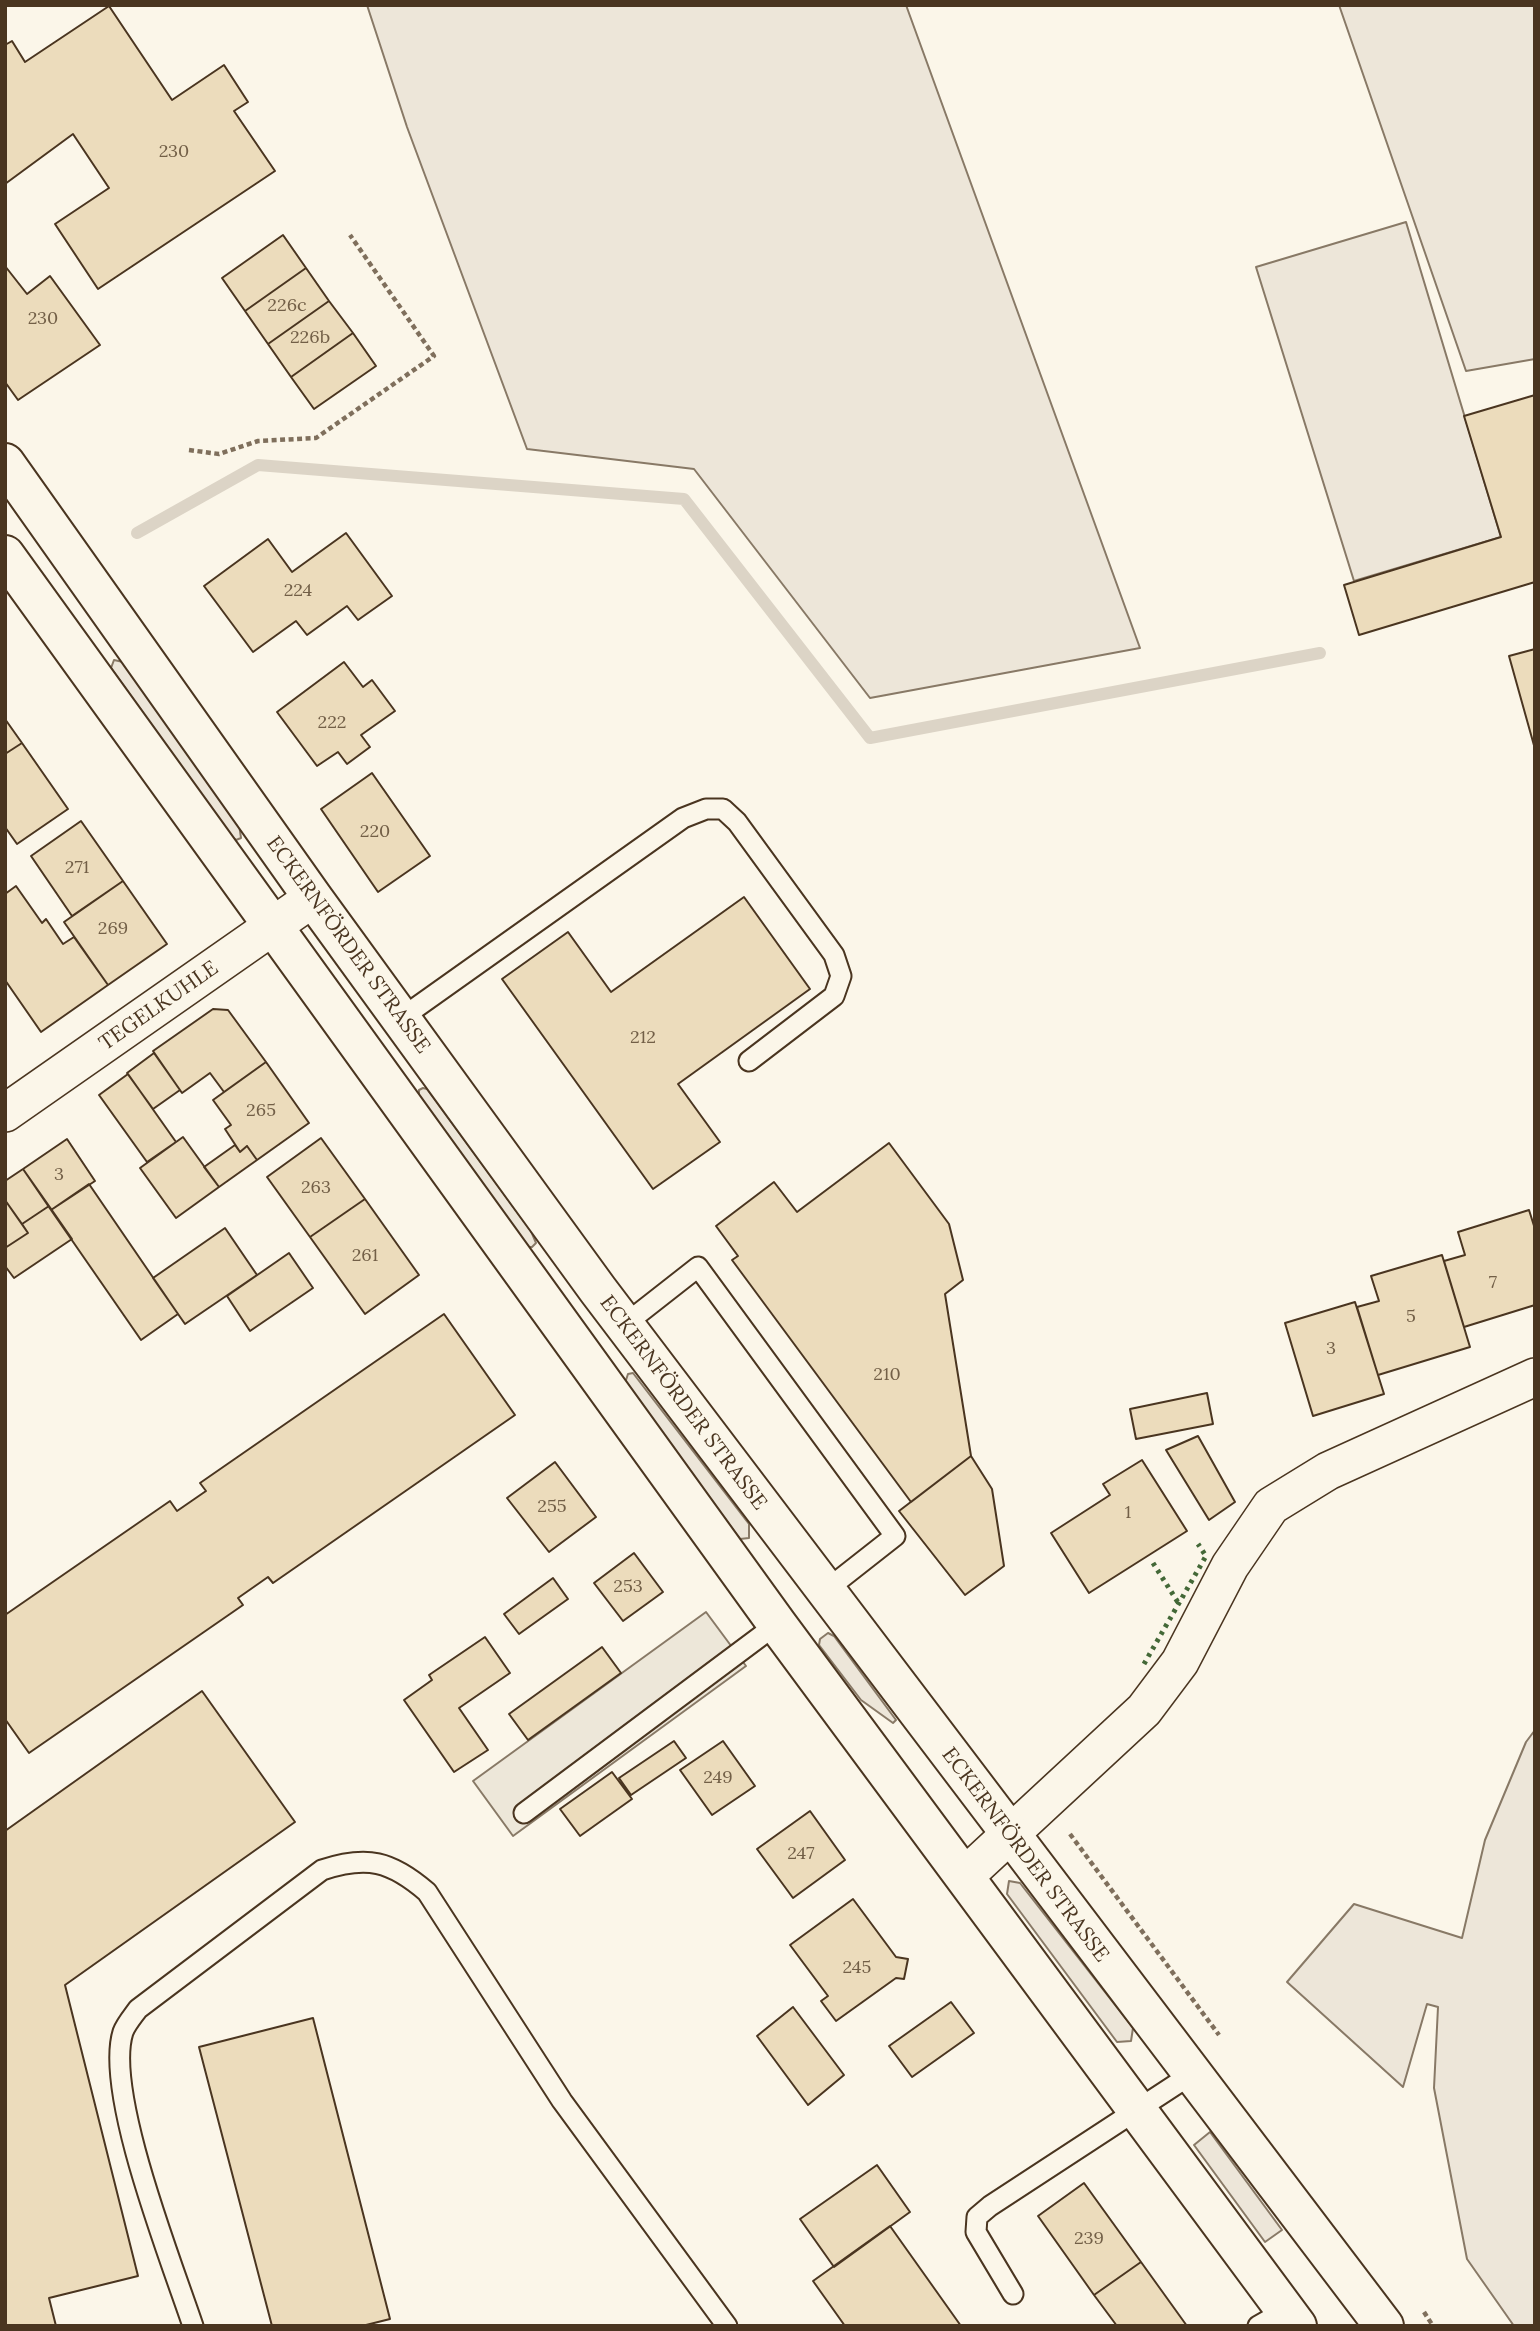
<!DOCTYPE html>
<meta charset="utf-8">
<style>
body{margin:0}
#map{position:relative;width:1540px;height:2331px;overflow:hidden;background:#fbf6e9;font-family:Lora,serif}
canvas{display:block}
.frame{position:absolute;inset:0;border:7px solid #4a3520;pointer-events:none}
</style>
<div id="map">
<canvas width="1540" height="2331"></canvas>
<div class="frame"></div>
</div>
<script>
const context = document.querySelector('canvas').getContext('2d');
context.lineJoin = 'round';
function fill(path, color) {
  context.fillStyle = color;
  context.fill(path, 'evenodd');
}
function stroke(path, color, width, dash) {
  context.strokeStyle = color;
  context.lineWidth = width;
  context.lineCap = dash ? 'butt' : 'round';
  context.setLineDash(dash || []);
  context.stroke(path);
}
function drawText(font, color, halo, rows, align = 'center') {
  context.font = font + ' Lora,serif';
  context.lineWidth = 5;
  context.setLineDash([]);
  context.textBaseline = 'middle';
  context.strokeStyle = halo;
  context.fillStyle = color;
  for (const [text, x, y, turn = 0] of rows) {
    context.save();
    context.translate(x, y);
    context.rotate((+turn || 0) * Math.PI / 180);
    context.textAlign = isNaN(turn) ? turn : align;
    if (halo) context.strokeText(text, 0, 0);
    context.fillText(text, 0, 0);
    context.restore();
  }
}
const green = new Path2D(`
 M 367,5 L 906,5 L 1140,648 L 870,698 L 694,469 L 527,449 L 407,127 Z
 M 1339,5 L 1535,5 L 1535,359 L 1466,371 Z
 M 1406,222 L 1501,537 L 1354,581 L 1256,267 Z
 M 114,660 L 123,662 L 239,824 L 241,838 L 236,840 L 231,836 L 111,668 Z
 M 423,1088 L 427,1089 L 531,1231 L 536,1243 L 532,1247 L 525,1247 L 419,1097 L 419,1090 Z
 M 633,1373 L 749,1524 L 749,1538 L 740,1539 L 625,1383 L 628,1374 Z
 M 828,1633 L 834,1636 L 896,1720 L 893,1723 L 861,1700 L 819,1645 L 820,1639 Z
 M 1535,1730 L 1535,2326 L 1514,2326 L 1467,2259 L 1434,2088 L 1438,2007 L 1427,2004 L 1403,2087 L 1287,1982 L 1354,1904 L 1462,1938 L 1485,1840 L 1526,1742 Z
 M 1009,1881 L 1020,1883 L 1133,2028 L 1131,2041 L 1117,2042 L 1007,1894 Z
 M 1210,2132 L 1282,2230 L 1265,2242 L 1194,2145 Z`);
fill(green, '#ede6d9');
stroke(green, '#887966', 2);
const parking = new Path2D(`
 M 706,1612 L 746,1666 L 513,1836 L 473,1781 Z`);
fill(parking, '#ede7d9');
stroke(parking, '#887966', 2);
stroke(new Path2D(`
 M 137,533 L 258,465 L 684,499 L 870,738 L 1320,653`), '#dcd4c6', 12);
const building = new Path2D(`
 M 109,6 L 172,100 L 224,65 L 248,102 L 234,111 L 275,171 L 98,289 L 55,224 L 109,188 L 73,134 L 5,184 L 5,45 L 12,41 L 25,62 Z
 M 283,235 L 306,268 L 245,311 L 222,278 Z
 M 5,266 L 27,294 L 50,276 L 100,345 L 18,400 L 5,382 Z
 M 306,268 L 329,301 L 268,344 L 245,311 Z
 M 329,301 L 353,333 L 291,377 L 268,344 Z
 M 353,333 L 376,366 L 314,409 L 291,377 Z
 M 1535,395 L 1535,582 L 1359,635 L 1344,585 L 1501,537 L 1464,416 Z
 M 346,533 L 392,596 L 358,620 L 347,606 L 307,635 L 296,621 L 253,652 L 204,586 L 268,539 L 292,572 Z
 M 1535,649 L 1535,749 L 1509,656 Z
 M 344,662 L 363,687 L 372,680 L 395,711 L 361,735 L 370,747 L 347,764 L 338,752 L 317,766 L 277,712 Z
 M 5,719 L 22,743 L 5,754 Z
 M 22,743 L 68,809 L 17,844 L 5,827 L 5,754 Z
 M 372,773 L 430,856 L 378,892 L 321,809 Z
 M 81,821 L 123,881 L 72,916 L 31,856 Z
 M 123,881 L 167,944 L 108,985 L 64,922 Z
 M 16,886 L 42,923 L 46,919 L 63,944 L 74,937 L 108,985 L 41,1032 L 5,980 L 5,894 Z
 M 744,897 L 810,989 L 678,1084 L 720,1142 L 653,1189 L 502,979 L 568,932 L 611,992 Z
 M 213,1009 L 228,1010 L 266,1062 L 224,1092 L 210,1073 L 182,1093 L 153,1051 Z
 M 154,1053 L 180,1090 L 153,1109 L 127,1073 Z
 M 266,1062 L 309,1123 L 257,1160 L 247,1146 L 240,1152 L 225,1129 L 231,1125 L 213,1100 Z
 M 128,1074 L 176,1142 L 147,1162 L 99,1095 Z
 M 183,1137 L 219,1187 L 176,1218 L 140,1168 Z
 M 321,1138 L 365,1199 L 310,1237 L 267,1177 Z
 M 67,1139 L 95,1181 L 51,1210 L 23,1169 Z
 M 889,1143 L 949,1224 L 963,1280 L 945,1294 L 971,1456 L 911,1502 L 732,1260 L 738,1256 L 716,1226 L 774,1182 L 797,1212 Z
 M 235,1145 L 240,1152 L 247,1146 L 257,1160 L 219,1187 L 204,1167 Z
 M 23,1169 L 49,1206 L 22,1224 L 5,1200 L 5,1181 Z
 M 89,1184 L 178,1314 L 141,1340 L 51,1210 Z
 M 365,1199 L 419,1275 L 365,1314 L 310,1237 Z
 M 5,1200 L 28,1233 L 5,1248 Z
 M 49,1206 L 72,1239 L 14,1278 L 5,1266 L 5,1248 L 28,1233 L 22,1224 Z
 M 1529,1210 L 1535,1229 L 1535,1305 L 1464,1327 L 1444,1261 L 1465,1255 L 1458,1232 Z
 M 225,1228 L 257,1275 L 185,1324 L 153,1278 Z
 M 289,1253 L 313,1288 L 250,1331 L 227,1296 Z
 M 1442,1255 L 1470,1347 L 1378,1375 L 1357,1307 L 1379,1301 L 1371,1276 Z
 M 1355,1302 L 1384,1394 L 1313,1416 L 1285,1323 Z
 M 444,1314 L 515,1415 L 273,1583 L 268,1577 L 238,1598 L 243,1605 L 29,1753 L 5,1719 L 5,1615 L 170,1501 L 177,1511 L 206,1491 L 200,1483 Z
 M 1207,1393 L 1213,1424 L 1136,1439 L 1130,1409 Z
 M 1198,1436 L 1235,1502 L 1209,1520 L 1166,1450 Z
 M 971,1456 L 992,1489 L 1004,1566 L 965,1595 L 899,1511 Z
 M 1142,1460 L 1187,1531 L 1089,1593 L 1051,1533 L 1110,1495 L 1103,1484 Z
 M 555,1462 L 596,1517 L 549,1552 L 507,1498 Z
 M 634,1553 L 663,1592 L 623,1621 L 594,1583 Z
 M 553,1578 L 568,1599 L 519,1634 L 504,1614 Z
 M 485,1637 L 510,1673 L 459,1708 L 488,1750 L 454,1772 L 404,1700 L 432,1680 L 429,1675 Z
 M 602,1647 L 621,1673 L 528,1740 L 509,1714 Z
 M 202,1691 L 295,1822 L 65,1985 L 138,2276 L 49,2298 L 56,2326 L 5,2326 L 5,1831 Z
 M 674,1741 L 686,1758 L 631,1795 L 619,1778 Z
 M 723,1741 L 755,1786 L 712,1815 L 680,1770 Z
 M 612,1772 L 632,1799 L 580,1836 L 560,1809 Z
 M 810,1811 L 845,1860 L 793,1898 L 757,1849 Z
 M 853,1899 L 896,1957 L 908,1959 L 904,1979 L 896,1978 L 836,2021 L 821,2001 L 828,1996 L 790,1945 Z
 M 951,2002 L 974,2033 L 912,2077 L 889,2046 Z
 M 793,2007 L 844,2075 L 808,2105 L 757,2036 Z
 M 313,2018 L 390,2319 L 362,2326 L 272,2326 L 199,2047 Z
 M 877,2165 L 910,2212 L 834,2267 L 800,2219 Z
 M 1084,2183 L 1141,2262 L 1094,2295 L 1038,2216 Z
 M 890,2226 L 961,2326 L 845,2326 L 813,2281 Z
 M 1141,2262 L 1187,2326 L 1117,2326 L 1094,2295 Z`);
fill(building, '#ecdcbc');
stroke(building, '#4a3520', 2);
const lane = new Path2D(`
 M 400,1019 L 683,818 L 706,809 L 723,809 L 737,822 L 834,955 L 841,976 L 834,996 L 749,1061
 M 624,1325 L 698,1267 L 895,1536 L 825,1591
 M 524,1813 L 777,1624
 M 1013,2294 L 976,2232 L 977,2217 L 990,2206 L 1192,2074
 M 193,2326 C 172,2263 104,2092 123,2032 C 126,2024 133,2016 138,2009 L 322,1870 C 367,1855 391,1861 427,1892 L 562,2101 L 727,2326
 M 1258,2326 L 1286,2310`);
const street = new Path2D(`
 M 5,1113 L 313,898
 M 965,1876 L 1144,1710 L 1180,1662 L 1230,1566 L 1271,1506 L 1328,1471 L 1535,1377`);
const secondary = new Path2D(`
 M 5,463 L 313,898 L 598,1290 L 1384,2326
 M 5,555 L 777,1624 L 1297,2326`);
stroke(lane, '#4a3520', 23);
stroke(street, '#4a3520', 40);
stroke(secondary, '#4a3520', 42);
stroke(new Path2D(`
 M 189,450 L 219,454 L 258,441 L 316,438 L 434,356 L 350,235
 M 1070,1834 L 1219,2035
 M 1424,2312 L 1433,2326`), '#7f6f5c', 4.5, [5, 3.5]);
stroke(lane, '#fbf6e9', 19);
stroke(street, '#fbf6e9', 37);
stroke(secondary, '#fbf6e9', 38);
stroke(new Path2D(`
 M 1153,1563 L 1179,1604
 M 1144,1664 L 1206,1556 L 1198,1544`), '#436837', 5, [3.5, 5]);
drawText('18px', '#725f47', null, [
 ["230",174,152],
 ["226c",287,306],
 ["230",43,319],
 ["226b",310,338],
 ["224",298,591],
 ["222",332,723],
 ["220",375,832],
 ["271",77,868],
 ["269",113,929],
 ["212",643,1038],
 ["265",261,1111],
 ["3",59,1175],
 ["263",316,1188],
 ["261",365,1256],
 ["7",1493,1283],
 ["5",1411,1317],
 ["3",1331,1349],
 ["210",887,1375],
 ["255",552,1507],
 ["1",1128,1513],
 ["253",628,1587],
 ["249",718,1778],
 ["247",801,1854],
 ["245",857,1968],
 ["239",1089,2239]
]);
drawText('21px', '#4a3520', '#fbf6e9', [
 ["ECKERNFÖRDER STRASSE",348,945,54],
 ["TEGELKUHLE",159,1006,-35],
 ["ECKERNFÖRDER STRASSE",683,1403,53],
 ["ECKERNFÖRDER STRASSE",1025,1855,53]
]);
</script>
